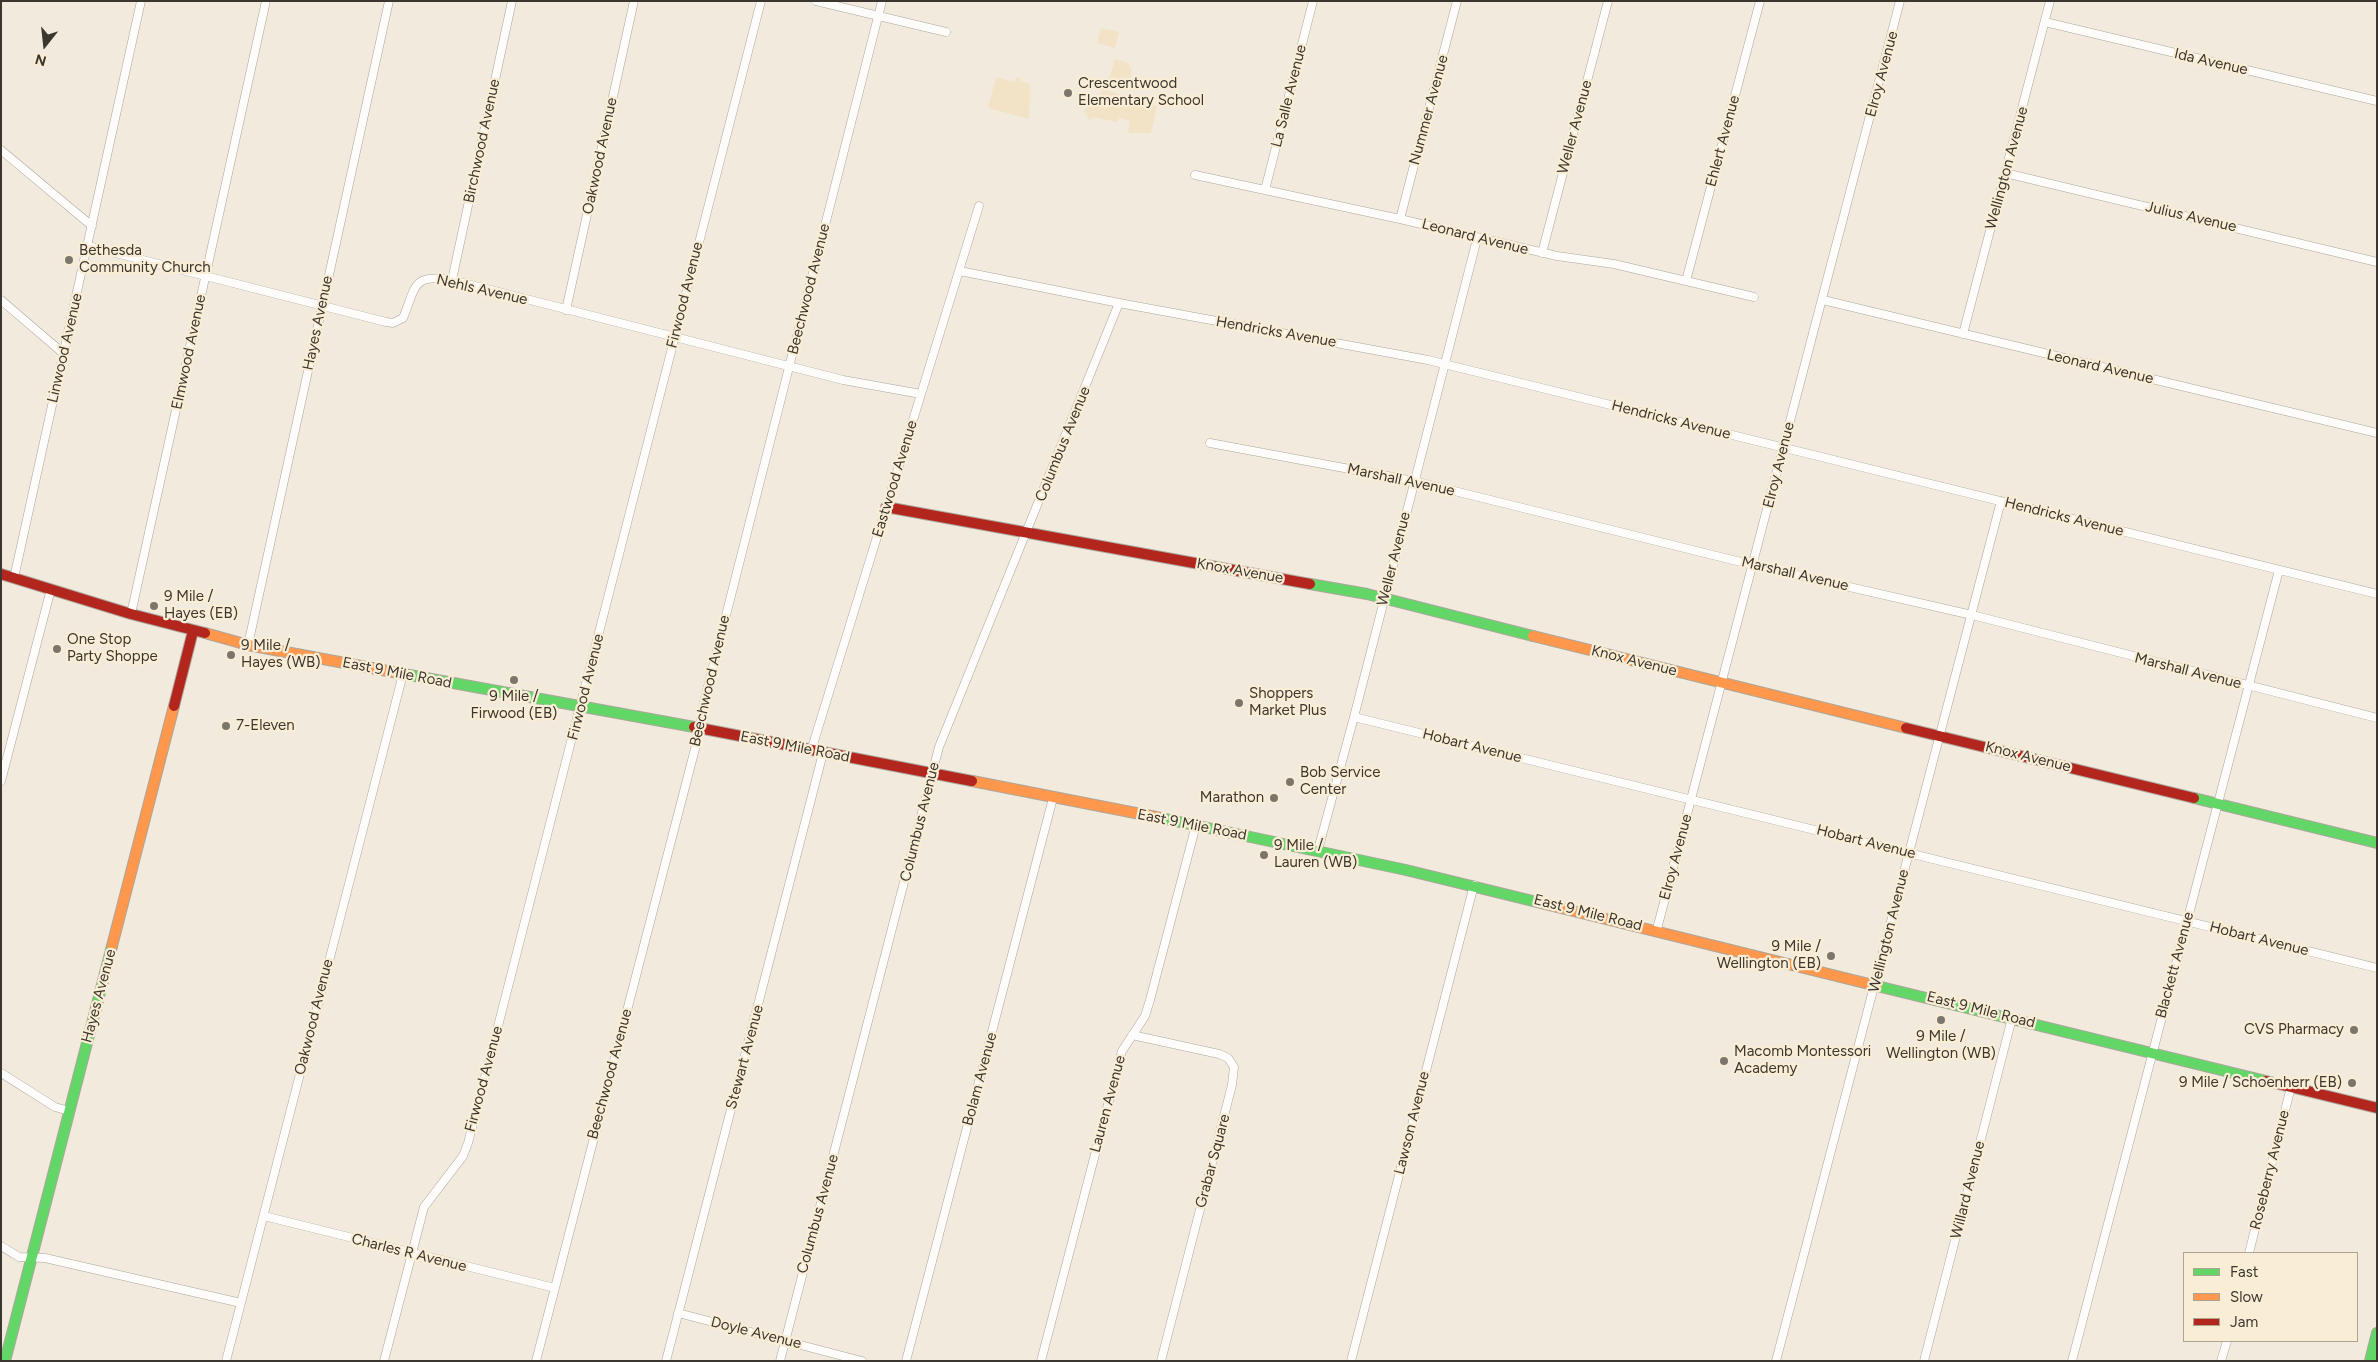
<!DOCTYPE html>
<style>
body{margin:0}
#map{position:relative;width:2378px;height:1362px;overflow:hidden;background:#f1eadd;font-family:Figtree,sans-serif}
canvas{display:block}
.frame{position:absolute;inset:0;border:2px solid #3c372e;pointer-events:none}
.legend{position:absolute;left:2183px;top:1252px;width:175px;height:90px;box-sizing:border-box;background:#f9edd5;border:1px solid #ada492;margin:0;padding:6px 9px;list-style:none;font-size:15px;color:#3c372e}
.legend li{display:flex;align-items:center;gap:10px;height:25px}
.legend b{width:25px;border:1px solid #ada492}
.north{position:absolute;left:20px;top:20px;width:50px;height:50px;-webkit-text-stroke:4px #f9edd5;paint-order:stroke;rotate:196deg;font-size:14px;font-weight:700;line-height:20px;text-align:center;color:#3c372e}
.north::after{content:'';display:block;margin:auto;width:18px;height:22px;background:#3c372e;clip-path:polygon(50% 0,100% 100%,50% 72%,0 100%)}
</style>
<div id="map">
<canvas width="2378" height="1362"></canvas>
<div class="frame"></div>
<ul class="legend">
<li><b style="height:6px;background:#63d668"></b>Fast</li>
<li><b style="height:6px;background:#ff974d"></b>Slow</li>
<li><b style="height:6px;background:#b3261e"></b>Jam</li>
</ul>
<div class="north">N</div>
</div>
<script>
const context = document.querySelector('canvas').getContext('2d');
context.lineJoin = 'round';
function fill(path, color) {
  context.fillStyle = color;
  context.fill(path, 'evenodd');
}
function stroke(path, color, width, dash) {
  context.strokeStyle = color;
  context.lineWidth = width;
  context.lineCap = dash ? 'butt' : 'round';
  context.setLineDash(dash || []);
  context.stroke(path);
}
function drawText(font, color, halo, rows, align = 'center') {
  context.font = font + ' Figtree,sans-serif';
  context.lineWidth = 4.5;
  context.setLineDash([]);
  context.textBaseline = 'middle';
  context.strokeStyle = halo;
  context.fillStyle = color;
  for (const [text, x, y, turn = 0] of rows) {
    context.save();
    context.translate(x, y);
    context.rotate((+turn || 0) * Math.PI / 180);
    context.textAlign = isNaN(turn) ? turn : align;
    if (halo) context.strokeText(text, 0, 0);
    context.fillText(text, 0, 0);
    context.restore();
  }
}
fill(new Path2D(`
 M 1101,28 L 1119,32 L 1115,48 L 1097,43 Z
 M 1115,59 L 1128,63 L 1132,70 L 1130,80 L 1121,85 L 1108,82 Z
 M 996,77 L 1015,82 L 1016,77 L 1021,78 L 1020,81 L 1030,84 L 1029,119 L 988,108 Z
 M 1102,90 L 1110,91 L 1157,106 L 1151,133 L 1128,133 L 1130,121 L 1119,118 L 1117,122 L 1093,117 L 1090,120 L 1088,119 L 1084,111 L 1091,99 L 1097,99 Z`), '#f3e3c6');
const street = new Path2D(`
 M 816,1 L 946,32
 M 2045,22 L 2377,101
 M 1,150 L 92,226
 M 2005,173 L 2377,262
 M 1195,175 L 1400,219 L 1557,256 L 1614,264 L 1754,297
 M 1265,190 L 1313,1
 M 1400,219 L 1457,1
 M 88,246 L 386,322 L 393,323 L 403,318 C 416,287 412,273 452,280 L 843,380 L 921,394
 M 1542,253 L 1608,1
 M 960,271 L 1119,303 L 1428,360 L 2377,594
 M 452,280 L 512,1
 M 1686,281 L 1760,1
 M 1,300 L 64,354
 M 1823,300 L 2377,433
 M 566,310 L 634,1
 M 1963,334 L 2050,1
 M 1210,443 L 1414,481 L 1753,565 L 1972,615 L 2377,718
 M 14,578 L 141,1
 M 131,614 L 266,1
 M 248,645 L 389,1
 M 1354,717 L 2377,968
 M 811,751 L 979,206
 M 1,781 L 51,589
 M 1318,850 L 1354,717 L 1477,239
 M 1657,929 L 1900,1
 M 1132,1035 L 1219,1054 L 1228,1058 L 1234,1067 L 1232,1085 L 1161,1361
 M 1,1073 L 55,1107 L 69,1111
 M 264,1216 L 555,1288
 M 1,1246 L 19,1257 L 45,1258 L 241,1303
 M 2249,1253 L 2291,1087
 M 678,1313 L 862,1361
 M 226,1361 L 403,674
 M 384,1361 L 424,1207 L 463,1156 L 468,1143 L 761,1
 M 536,1361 L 696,745 L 704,702 L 882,1
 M 666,1361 L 823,753
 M 780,1361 L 939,747 L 1119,303
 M 906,1361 L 1053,798
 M 1041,1361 L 1122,1051 L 1145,1016 L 1150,1000 L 1196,825
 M 1351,1361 L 1474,885
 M 1776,1361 L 2001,501
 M 1924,1361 L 2012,1018
 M 2072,1361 L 2279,570
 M 2221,1361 L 2227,1341`);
const fast = new Path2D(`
 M 1310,584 L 1367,594 L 1533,636
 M 393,672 L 694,727
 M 2194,798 L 2377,843
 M 1161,818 L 1406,870 L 1545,904
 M 1877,986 L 2266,1081
 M 5,1361 L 112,946
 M 2370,1361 L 2377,1333`);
const slow = new Path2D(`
 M 205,633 L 248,645 L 393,672
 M 1533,636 L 1906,728
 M 972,781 L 1161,818
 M 1545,904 L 1877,986
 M 112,946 L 174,706`);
const jam = new Path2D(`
 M 886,507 L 1310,584
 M 1,574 L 131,614 L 205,633
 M 174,706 L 193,631
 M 694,727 L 972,781
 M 1906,728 L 2194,798
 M 2266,1081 L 2377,1108`);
stroke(street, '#aca69c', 9);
stroke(fast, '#aca69c', 12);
stroke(slow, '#aca69c', 12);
stroke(jam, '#aca69c', 12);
stroke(street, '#fdfcfa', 8);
stroke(fast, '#63d668', 10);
stroke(slow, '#ff974d', 10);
stroke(jam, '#b3261e', 10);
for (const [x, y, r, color] of [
 [1068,93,5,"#7b766b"],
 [69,260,5,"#7b766b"],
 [154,606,5,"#7b766b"],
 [57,649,5,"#7b766b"],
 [231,655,5,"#7b766b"],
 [514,680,5,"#7b766b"],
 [1239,703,5,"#7b766b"],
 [226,726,5,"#7b766b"],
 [1290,782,5,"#7b766b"],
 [1274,798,5,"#7b766b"],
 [1264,855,5,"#7b766b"],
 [1831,956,5,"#7b766b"],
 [1941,1020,5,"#7b766b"],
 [2354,1030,5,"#7b766b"],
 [1724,1061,5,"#7b766b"],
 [2352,1083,5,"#7b766b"]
]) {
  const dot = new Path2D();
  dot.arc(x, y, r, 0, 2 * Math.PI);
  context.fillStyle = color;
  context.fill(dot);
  stroke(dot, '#f9edd5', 2);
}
drawText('15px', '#3c372e', '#f9edd5', [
 ["Ida Avenue",2211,62,13],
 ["Elroy Avenue",1882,74,-75],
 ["La Salle Avenue",1289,96,-76],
 ["Nummer Avenue",1429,110,-75],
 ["Weller Avenue",1575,127,-75],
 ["Birchwood Avenue",482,141,-78],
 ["Ehlert Avenue",1723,141,-75],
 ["Oakwood Avenue",600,156,-78],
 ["Wellington Avenue",2007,168,-75],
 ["Julius Avenue",2191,217,13],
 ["Leonard Avenue",1475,237,14],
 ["Beechwood Avenue",809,289,-76],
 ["Nehls Avenue",482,290,13],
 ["Firwood Avenue",685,295,-76],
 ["Hayes Avenue",318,323,-78],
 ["Hendricks Avenue",1276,332,10],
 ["Linwood Avenue",65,348,-77],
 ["Elmwood Avenue",189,352,-78],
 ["Leonard Avenue",2100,367,13],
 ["Hendricks Avenue",1671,420,14],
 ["Columbus Avenue",1063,444,-68],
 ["Elroy Avenue",1779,465,-76],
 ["Eastwood Avenue",895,479,-73],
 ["Marshall Avenue",1401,480,12],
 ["Hendricks Avenue",2064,517,14],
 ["Weller Avenue",1394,559,-76],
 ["Knox Avenue",1240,571,10],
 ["Marshall Avenue",1795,574,13],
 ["Knox Avenue",1634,661,14],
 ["Marshall Avenue",2188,671,14],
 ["East 9 Mile Road",397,673,11],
 ["Beechwood Avenue",710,681,-77],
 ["Firwood Avenue",586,687,-76],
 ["Hobart Avenue",1472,746,14],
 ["East 9 Mile Road",795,747,11],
 ["Knox Avenue",2028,757,14],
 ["Columbus Avenue",920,822,-76],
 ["East 9 Mile Road",1192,825,11],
 ["Hobart Avenue",1866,842,14],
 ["Elroy Avenue",1676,857,-75],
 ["East 9 Mile Road",1588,913,14],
 ["Wellington Avenue",1889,931,-76],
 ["Hobart Avenue",2259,939,14],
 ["Blackett Avenue",2175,965,-75],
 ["Hayes Avenue",99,996,-75],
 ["East 9 Mile Road",1981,1010,14],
 ["Oakwood Avenue",314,1017,-76],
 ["Stewart Avenue",745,1057,-75],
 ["Beechwood Avenue",610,1074,-75],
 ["Firwood Avenue",484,1079,-75],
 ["Bolam Avenue",980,1079,-75],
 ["Lauren Avenue",1108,1104,-75],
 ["Lawson Avenue",1412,1123,-76],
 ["Grabar Square",1213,1161,-75],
 ["Roseberry Avenue",2270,1170,-76],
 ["Willard Avenue",1968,1190,-76],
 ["Columbus Avenue",818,1214,-75],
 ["Charles R Avenue",409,1253,14],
 ["Doyle Avenue",756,1333,14]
]);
drawText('15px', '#3c372e', '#f9edd5', [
 ["Crescentwood",1078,84],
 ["Elementary School",1078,101],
 ["Bethesda",79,251],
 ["Community Church",79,268],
 ["9 Mile /",164,597],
 ["Hayes (EB)",164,614],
 ["One Stop",67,640],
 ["Party Shoppe",67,657],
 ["9 Mile /",241,646],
 ["Hayes (WB)",241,663],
 ["Shoppers",1249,694],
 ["Market Plus",1249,711],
 ["9 Mile /",514,697,"center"],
 ["Firwood (EB)",514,714,"center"],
 ["7-Eleven",236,726],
 ["Bob Service",1300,773],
 ["Center",1300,790],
 ["Marathon",1264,798,"right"],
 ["9 Mile /",1274,846],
 ["Lauren (WB)",1274,863],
 ["9 Mile /",1821,947,"right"],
 ["Wellington (EB)",1821,964,"right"],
 ["CVS Pharmacy",2344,1030,"right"],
 ["9 Mile /",1941,1037,"center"],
 ["Wellington (WB)",1941,1054,"center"],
 ["Macomb Montessori",1734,1052],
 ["Academy",1734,1069],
 ["9 Mile / Schoenherr (EB)",2342,1083,"right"]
], 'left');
</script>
